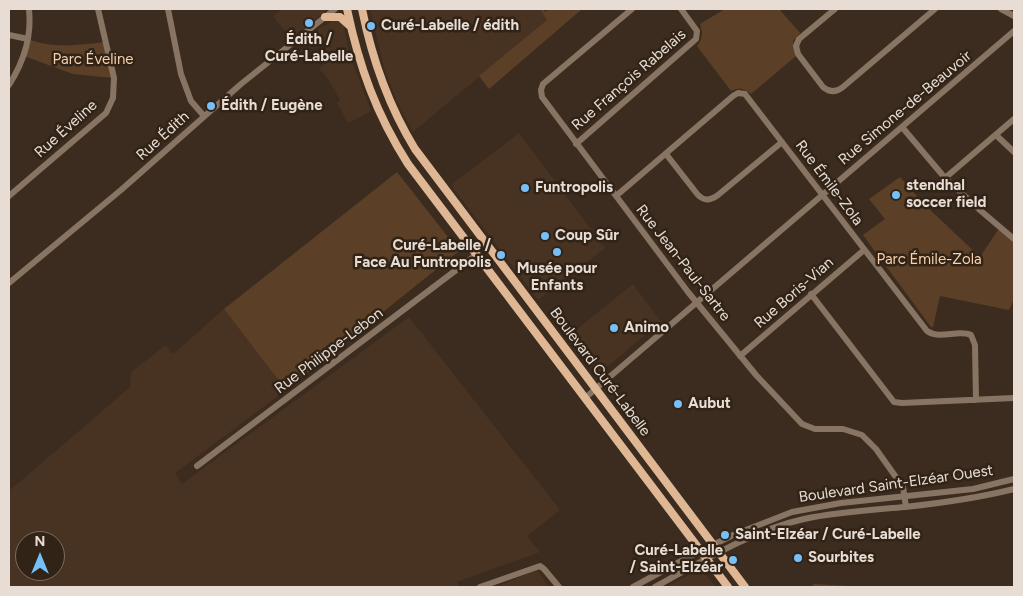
<!DOCTYPE html>
<meta charset="utf-8">
<style>
body{margin:0}
#map{position:relative;width:1023px;height:596px;overflow:hidden;background:#3c2c1f;font-family:Figtree,sans-serif}
canvas{display:block}
.frame{position:absolute;inset:0;border:10px solid #e7ddd5;pointer-events:none}
.north{position:absolute;left:15px;top:531px;width:50px;height:50px;box-sizing:border-box;background:#312316;border:1px solid #7a6d62;border-radius:50%;rotate:0deg;font-size:14px;font-weight:700;line-height:20px;text-align:center;color:#e7ddd5}
.north::after{content:'';display:block;margin:auto;width:18px;height:22px;background:#76c0f7;clip-path:polygon(50% 0,100% 100%,50% 72%,0 100%)}
</style>
<div id="map">
<canvas width="1023" height="596"></canvas>
<div class="frame"></div>
<div class="north">N</div>
</div>
<script>
const context = document.querySelector('canvas').getContext('2d');
context.lineJoin = 'round';
function fill(path, color) {
  context.fillStyle = color;
  context.fill(path, 'evenodd');
}
function stroke(path, color, width, dash) {
  context.strokeStyle = color;
  context.lineWidth = width;
  context.lineCap = dash ? 'butt' : 'round';
  context.setLineDash(dash || []);
  context.stroke(path);
}
function drawText(font, color, halo, rows, align = 'center') {
  context.font = font + ' Figtree,sans-serif';
  context.lineWidth = 5;
  context.setLineDash([]);
  context.textBaseline = 'middle';
  context.strokeStyle = halo;
  context.fillStyle = color;
  for (const [text, x, y, turn = 0] of rows) {
    context.save();
    context.translate(x, y);
    context.rotate((+turn || 0) * Math.PI / 180);
    context.textAlign = isNaN(turn) ? turn : align;
    if (halo) context.strokeText(text, 0, 0);
    context.fillText(text, 0, 0);
    context.restore();
  }
}
fill(new Path2D(`
 M 282,9 L 328,9 L 291,39 L 273,16 Z
 M 370,9 L 540,9 L 547,20 L 413,132 L 397,102 L 385,71 Z
 M 337,19 L 343,22 L 350,56 L 371,111 L 348,123 L 337,103 L 340,100 L 328,79 L 319,68 L 333,57 L 313,34 L 323,25 L 324,27 L 331,21 Z
 M 519,133 L 605,248 L 538,300 L 451,185 Z
 M 633,284 L 661,322 L 597,375 L 567,337 Z
 M 224,309 L 286,390 L 175,473 L 182,484 L 409,317 L 560,510 L 527,536 L 540,552 L 457,582 L 460,587 L 9,587 L 9,491 L 130,387 L 131,372 L 166,345 L 173,354 ZM 25,541 L 55,541 L 55,571 L 25,571 Z
 M 701,568 L 716,587 L 667,587 Z
 M 537,570 L 549,587 L 496,587 Z`), '#483322');
fill(new Path2D(`
 M 540,9 L 543,9 L 545,12 L 550,9 L 582,9 L 489,89 L 479,76 L 547,20 Z
 M 725,9 L 779,9 L 800,33 L 793,41 L 796,56 L 751,94 C 744,89 740,87 731,91 L 697,46 C 703,38 703,33 700,24 Z
 M 28,39 C 54,49 78,45 105,42 L 114,78 L 73,74 L 24,56 Z
 M 397,172 L 459,251 L 286,390 L 224,309 Z
 M 900,177 L 925,205 L 980,257 L 1000,227 L 1014,239 L 1014,299 L 1009,310 L 940,296 L 933,327 L 931,327 L 863,235 L 885,219 L 869,199 Z
 M 814,584 L 867,587 L 810,587 Z`), '#5b4027');
stroke(new Path2D(`
 M 168,9 L 181,74 L 191,101 L 204,116
 M 632,9 L 543,84 L 541,90 L 542,97 L 688,292 L 756,375 L 802,424 L 815,429 L 843,429 L 862,435 L 876,449 L 903,487 L 906,507
 M 835,9 L 799,39 L 796,46 L 798,54 L 823,87 C 830,93 837,92 843,87 L 935,9
 M 1001,9 L 1014,16
 M 9,35 L 28,39
 M 9,85 C 23,63 32,36 29,9
 M 902,127 L 945,178 L 981,211 L 1014,239
 M 996,135 L 1014,152
 M 576,144 L 696,39 L 697,31 L 681,9
 M 666,154 L 698,195 C 705,202 711,200 718,195 L 782,142
 M 945,178 L 1014,119
 M 9,196 L 106,113 L 113,98 L 114,78 L 98,9
 M 616,196 L 733,96 L 738,93 L 745,94 L 927,331 C 940,340 958,329 971,335 L 975,345 L 976,400
 M 9,283 L 121,190 L 241,84 L 335,9
 M 811,294 L 894,402 L 902,403 L 1014,398
 M 740,356 L 864,250
 M 585,398 L 1014,31
 M 197,466 L 476,255
 M 480,587 L 540,566 L 544,569 L 559,587
 M 633,587 L 685,559 L 733,535 L 792,512 L 841,503 L 973,489 L 1014,479
 M 655,587 C 701,562 753,530 804,519 C 837,512 872,510 905,507 C 942,503 978,498 1014,489`), '#887463', 6);
stroke(new Path2D(`
 M 347,9 C 359,66 376,114 408,164 L 728,587
 M 362,9 C 372,59 388,105 415,149 L 745,587
 M 325,17 L 340,17 L 350,26`), '#dfb794', 8);
for (const [x, y, r, color] of [
 [309,23,5,"#76c0f7"],
 [371,26,5,"#76c0f7"],
 [211,106,5,"#76c0f7"],
 [525,188,5,"#76c0f7"],
 [896,195,5,"#76c0f7"],
 [545,236,5,"#76c0f7"],
 [557,252,5,"#76c0f7"],
 [501,255,5,"#76c0f7"],
 [614,328,5,"#76c0f7"],
 [678,404,5,"#76c0f7"],
 [725,535,5,"#76c0f7"],
 [798,558,5,"#76c0f7"],
 [733,560,5,"#76c0f7"]
]) {
  const dot = new Path2D();
  dot.arc(x, y, r, 0, 2 * Math.PI);
  context.fillStyle = color;
  context.fill(dot);
  stroke(dot, '#312316', 2);
}
drawText('bold 15px', '#e7ddd5', '#312316', [
 ["Curé-Labelle / édith",381,26],
 ["Édith /",309,40,"center"],
 ["Curé-Labelle",309,57,"center"],
 ["Édith / Eugène",221,106],
 ["stendhal",906,186],
 ["soccer field",906,203],
 ["Funtropolis",535,188],
 ["Coup Sûr",555,236],
 ["Curé-Labelle /",491,246,"right"],
 ["Face Au Funtropolis",491,263,"right"],
 ["Musée pour",557,269,"center"],
 ["Enfants",557,286,"center"],
 ["Animo",624,328],
 ["Aubut",688,404],
 ["Saint-Elzéar / Curé-Labelle",735,535],
 ["Curé-Labelle",723,551,"right"],
 ["/ Saint-Elzéar",723,568,"right"],
 ["Sourbites",808,558]
], 'left');
drawText('15px', '#f8d0ad', '#312316', [
 ["Parc Éveline",93,60],
 ["Parc Émile-Zola",929,260]
]);
drawText('15px', '#e7ddd5', '#312316', [
 ["Rue François Rabelais",629,80,-41],
 ["Rue Simone-de-Beauvoir",905,108,-40],
 ["Rue Éveline",66,129,-42],
 ["Rue Édith",163,136,-42],
 ["Rue Émile-Zola",829,183,53],
 ["Rue Jean-Paul-Sartre",683,263,52],
 ["Rue Boris-Vian",794,293,-41],
 ["Rue Philippe-Lebon",329,351,-37],
 ["Boulevard Curé-Labelle",600,372,53],
 ["Boulevard Saint-Elzéar Ouest",896,484,-8]
]);
</script>
